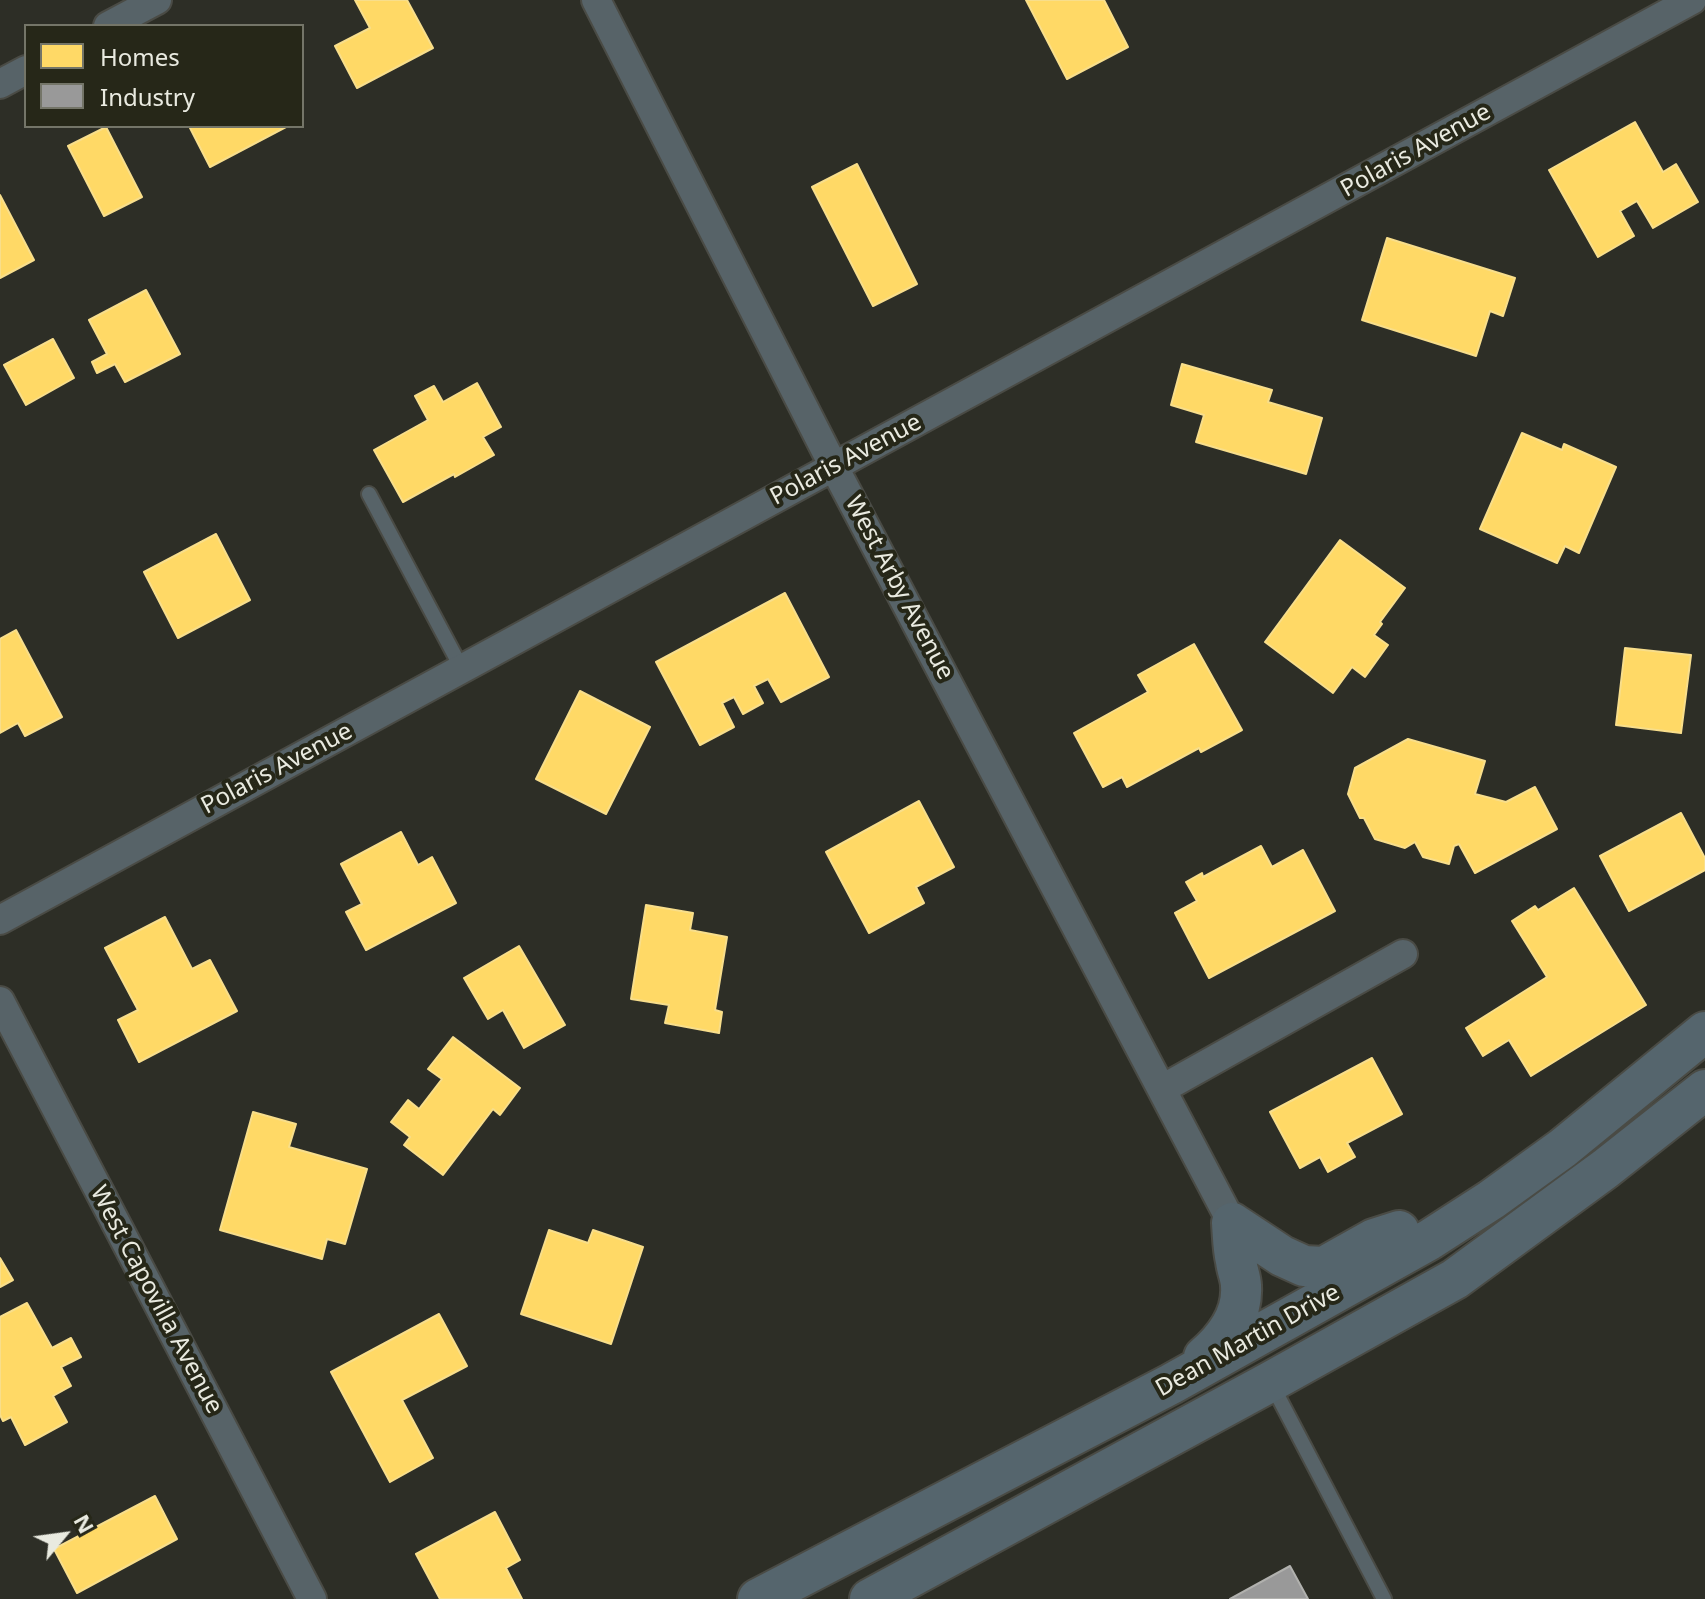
<!DOCTYPE html>
<style>
body{margin:0}
#map{position:relative;width:1705px;height:1599px;overflow:hidden;background:#2d2e26;font-family:"Noto Sans",sans-serif}
canvas{display:block}
.legend{position:absolute;left:24px;top:24px;width:280px;height:104px;box-sizing:border-box;background:#262718;border:2px solid #747568;margin:0;padding:10px 14px;list-style:none;font-size:24px;color:#e9eae0}
.legend li{display:flex;align-items:center;gap:16px;height:40px}
.legend b{width:40px;border:2px solid #747568}
.north{position:absolute;left:24px;top:1495px;width:80px;height:80px;-webkit-text-stroke:6px #262718;paint-order:stroke;rotate:61deg;font-size:22px;font-weight:700;line-height:32px;text-align:center;color:#e9eae0}
.north::after{content:'';display:block;margin:auto;width:28px;height:36px;background:#e9eae0;clip-path:polygon(50% 0,100% 100%,50% 72%,0 100%)}
</style>
<div id="map">
<canvas width="1705" height="1599"></canvas>
<ul class="legend">
<li><b style="height:22px;background:#ffd966"></b>Homes</li>
<li><b style="height:22px;background:#999"></b>Industry</li>
</ul>
<div class="north">N</div>
</div>
<script>
const context = document.querySelector('canvas').getContext('2d');
context.lineJoin = 'round';
function fill(path, color) {
  context.fillStyle = color;
  context.fill(path, 'evenodd');
}
function stroke(path, color, width, dash) {
  context.strokeStyle = color;
  context.lineWidth = width;
  context.lineCap = dash ? 'butt' : 'round';
  context.setLineDash(dash || []);
  context.stroke(path);
}
function drawText(font, color, halo, rows, align = 'center') {
  context.font = font + ' "Noto Sans",sans-serif';
  context.lineWidth = 8;
  context.setLineDash([]);
  context.textBaseline = 'middle';
  context.strokeStyle = halo;
  context.fillStyle = color;
  for (const [text, x, y, turn = 0] of rows) {
    context.save();
    context.translate(x, y);
    context.rotate((+turn || 0) * Math.PI / 180);
    context.textAlign = isNaN(turn) ? turn : align;
    if (halo) context.strokeText(text, 0, 0);
    context.fillText(text, 0, 0);
    context.restore();
  }
}
const homes = new Path2D(`
 M 355,0 L 407,0 L 433,48 L 357,88 L 335,46 L 370,28 Z
 M 1026,0 L 1104,0 L 1128,47 L 1067,79 Z
 M 1635,122 L 1663,172 L 1676,164 L 1698,202 L 1653,228 L 1637,201 L 1620,211 L 1634,236 L 1598,257 L 1549,170 Z
 M 189,126 L 285,126 L 286,127 L 210,167 Z
 M 106,127 L 142,197 L 104,216 L 68,146 Z
 M 857,164 L 917,284 L 873,306 L 812,187 Z
 M 0,195 L 34,260 L 0,278 Z
 M 1387,238 L 1515,278 L 1503,316 L 1490,311 L 1476,356 L 1362,320 Z
 M 146,290 L 180,354 L 125,382 L 115,364 L 97,373 L 92,362 L 107,354 L 89,320 Z
 M 53,339 L 74,378 L 26,405 L 4,365 Z
 M 1182,364 L 1272,390 L 1268,402 L 1322,418 L 1306,474 L 1196,442 L 1204,415 L 1171,405 Z
 M 477,383 L 501,427 L 483,437 L 494,455 L 455,477 L 454,474 L 403,502 L 374,450 L 428,420 L 415,396 L 434,386 L 443,402 Z
 M 1522,433 L 1562,450 L 1564,444 L 1616,467 L 1579,553 L 1565,546 L 1557,563 L 1480,529 Z
 M 216,534 L 250,600 L 178,638 L 144,572 Z
 M 1340,540 L 1405,588 L 1380,622 L 1382,624 L 1374,635 L 1388,645 L 1365,677 L 1352,667 L 1333,693 L 1265,642 Z
 M 785,593 L 829,677 L 781,702 L 768,679 L 754,686 L 763,703 L 743,714 L 734,697 L 722,703 L 734,727 L 700,745 L 656,662 Z
 M 16,630 L 62,717 L 25,736 L 18,723 L 0,733 L 0,639 Z
 M 1194,644 L 1242,730 L 1201,752 L 1199,748 L 1127,787 L 1122,777 L 1103,787 L 1074,733 L 1148,692 L 1138,675 Z
 M 1625,648 L 1691,655 L 1681,733 L 1616,725 Z
 M 580,691 L 650,727 L 606,814 L 536,779 Z
 M 1408,739 L 1485,761 L 1475,794 L 1506,802 L 1535,787 L 1557,829 L 1475,873 L 1459,844 L 1454,846 L 1449,864 L 1423,857 L 1415,842 L 1405,848 L 1375,839 L 1364,818 L 1360,818 L 1348,794 L 1355,768 Z
 M 919,801 L 954,867 L 916,887 L 924,903 L 869,933 L 826,852 Z
 M 1681,813 L 1705,858 L 1705,870 L 1629,911 L 1600,856 Z
 M 401,832 L 418,865 L 432,857 L 456,903 L 366,950 L 346,912 L 362,904 L 341,864 Z
 M 1261,846 L 1272,867 L 1303,850 L 1335,911 L 1209,978 L 1175,913 L 1197,901 L 1186,882 L 1202,873 L 1203,877 Z
 M 1574,888 L 1646,1005 L 1531,1076 L 1509,1040 L 1483,1056 L 1466,1028 L 1547,977 L 1512,921 L 1535,906 L 1538,910 Z
 M 646,905 L 693,913 L 690,930 L 727,937 L 715,1010 L 722,1012 L 719,1033 L 665,1023 L 669,1005 L 631,999 Z
 M 165,917 L 192,969 L 210,960 L 237,1011 L 139,1062 L 118,1020 L 138,1010 L 105,948 Z
 M 519,946 L 565,1025 L 524,1048 L 503,1010 L 488,1019 L 464,978 Z
 M 453,1037 L 520,1088 L 500,1115 L 493,1109 L 443,1175 L 404,1145 L 410,1137 L 391,1122 L 408,1100 L 419,1109 L 442,1079 L 428,1069 Z
 M 1372,1058 L 1402,1114 L 1347,1143 L 1355,1157 L 1328,1172 L 1320,1157 L 1300,1168 L 1270,1112 Z
 M 253,1112 L 296,1124 L 289,1147 L 367,1169 L 345,1244 L 327,1239 L 322,1259 L 220,1230 Z
 M 549,1230 L 588,1243 L 593,1230 L 643,1247 L 611,1344 L 521,1314 Z
 M 0,1258 L 13,1280 L 0,1287 Z
 M 27,1303 L 52,1348 L 71,1338 L 81,1357 L 61,1367 L 71,1386 L 53,1396 L 67,1422 L 25,1445 L 11,1417 L 3,1421 L 0,1415 L 0,1317 Z
 M 439,1314 L 467,1366 L 402,1400 L 433,1458 L 390,1482 L 331,1372 Z
 M 155,1496 L 177,1539 L 77,1593 L 54,1549 Z
 M 495,1512 L 520,1560 L 506,1568 L 522,1599 L 440,1599 L 416,1554 Z`);
fill(homes, '#ffd966');
stroke(homes, '#f8de8b', 2);
const industry = new Path2D(`
 M 1290,1566 L 1308,1599 L 1230,1599 Z`);
fill(industry, '#999');
stroke(industry, '#b1b1ae', 2);
const lane = new Path2D(`
 M 369,494 L 462,669
 M 1271,1383 L 1384,1599`);
const street = new Path2D(`
 M 596,0 L 834,467 L 1232,1223
 M 108,26 L 157,0
 M 0,84 L 26,70
 M 0,920 L 1692,0
 M 0,1001 L 312,1599
 M 1162,1089 L 1403,954`);
const secondary = new Path2D(`
 M 1232,1223 L 1282,1256 L 1304,1266 L 1324,1267 L 1374,1239 L 1399,1231
 M 1204,1357 C 1225,1339 1243,1316 1241,1286 C 1241,1278 1237,1270 1236,1261 C 1233,1249 1233,1236 1232,1223
 M 758,1599 L 1171,1384 L 1429,1240 L 1491,1200 L 1563,1148 L 1705,1032
 M 870,1599 L 1270,1382 L 1455,1279 L 1605,1169 L 1705,1090`);
stroke(lane, '#4a4b45', 18);
stroke(street, '#4a4b45', 32);
stroke(secondary, '#4a4b45', 44);
stroke(lane, '#576368', 14);
stroke(street, '#576368', 28);
stroke(secondary, '#55656d', 40);
drawText('24px', '#e9eae0', '#262718', [
 ["Polaris Avenue",1416,151,-29],
 ["Polaris Avenue",846,460,-28],
 ["West Arby Avenue",899,588,62],
 ["Polaris Avenue",277,769,-28],
 ["West Capovilla Avenue",156,1300,62],
 ["Dean Martin Drive",1248,1341,-29]
]);
</script>
